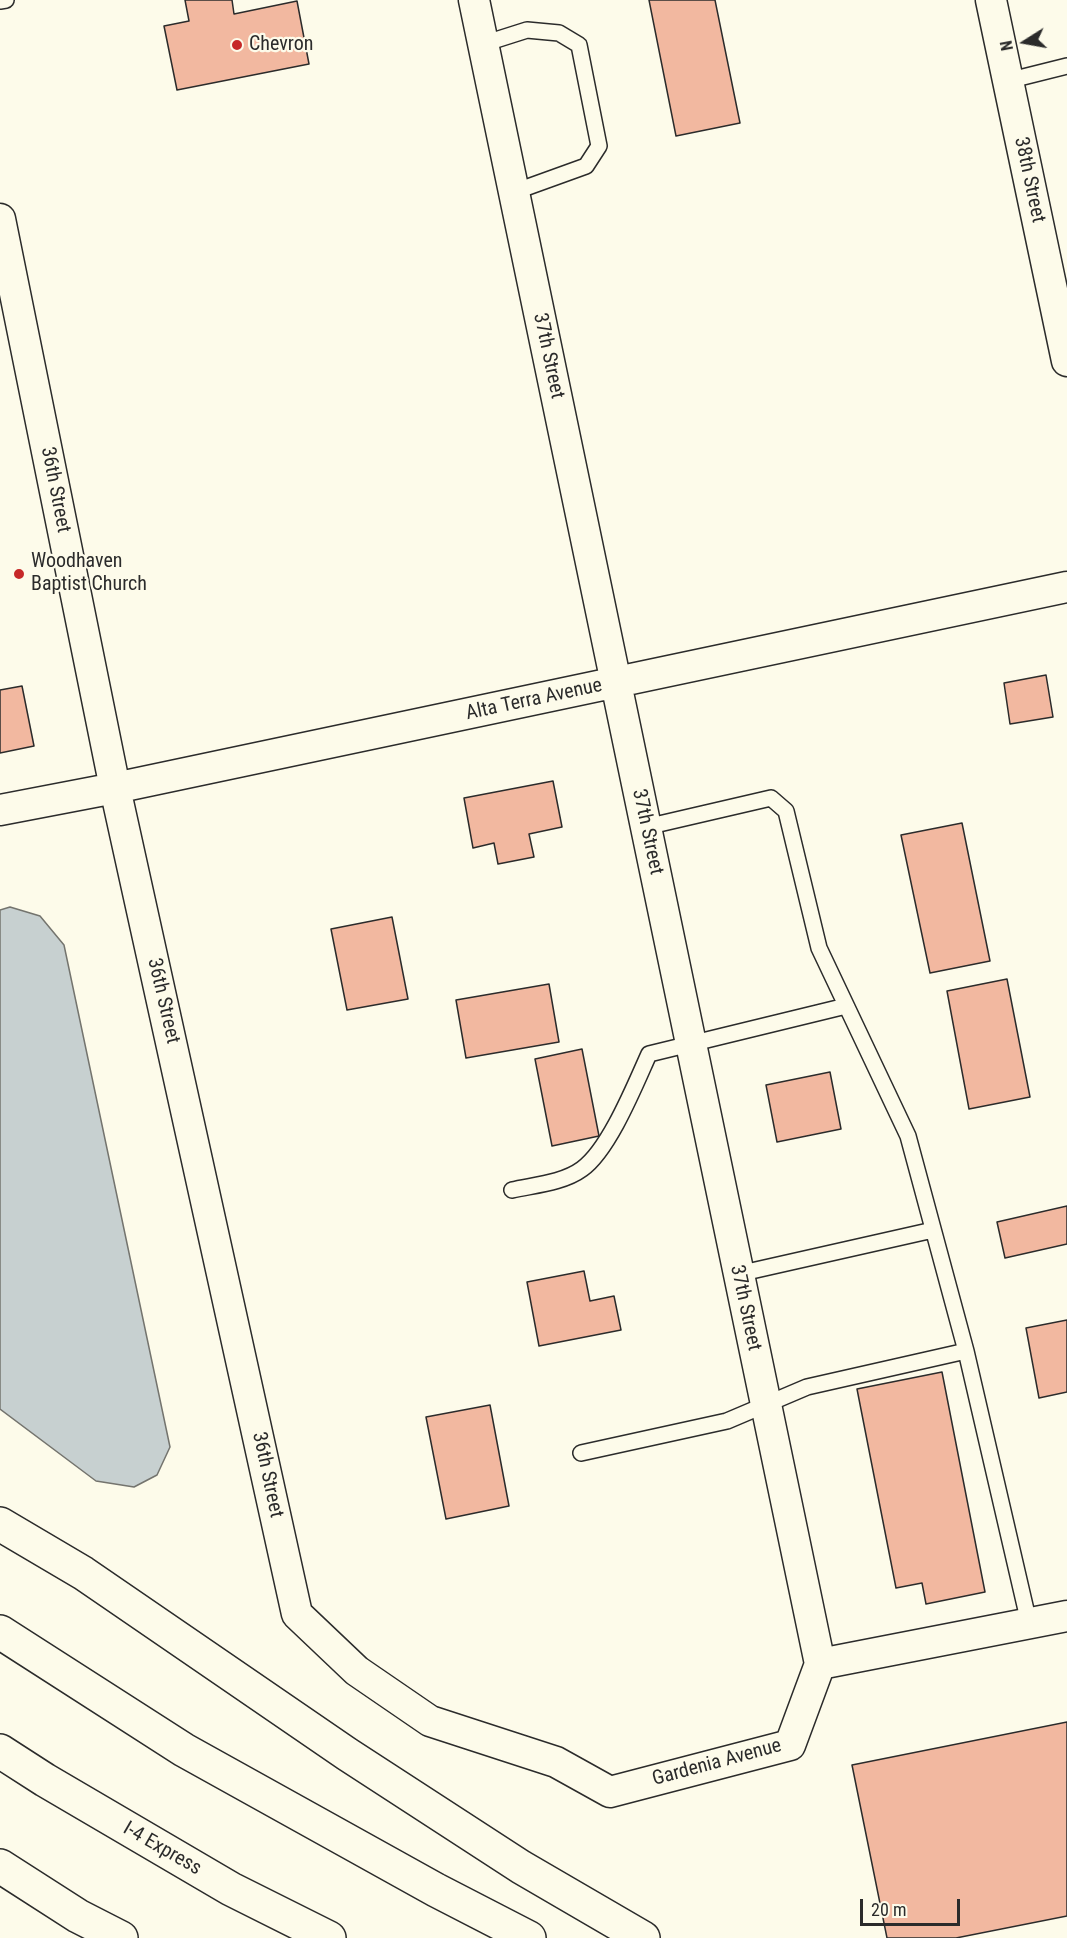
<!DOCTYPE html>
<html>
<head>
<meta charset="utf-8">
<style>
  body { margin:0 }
  #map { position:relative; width:1067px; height:1938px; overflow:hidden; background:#fdfbea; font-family:"Roboto Condensed",sans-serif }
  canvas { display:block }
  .north { position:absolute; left:995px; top:12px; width:60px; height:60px; -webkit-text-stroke:4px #fdfbea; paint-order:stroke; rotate:259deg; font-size:16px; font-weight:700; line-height:24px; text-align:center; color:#2b2b2b }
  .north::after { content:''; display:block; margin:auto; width:21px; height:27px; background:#2b2b2b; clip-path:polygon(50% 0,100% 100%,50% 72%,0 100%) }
  .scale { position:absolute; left:860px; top:1899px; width:100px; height:27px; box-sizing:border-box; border:3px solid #2b2b2b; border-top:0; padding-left:8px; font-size:18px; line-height:21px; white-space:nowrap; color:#2b2b2b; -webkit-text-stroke:4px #fdfbea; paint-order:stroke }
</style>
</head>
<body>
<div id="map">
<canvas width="1067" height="1938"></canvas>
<div class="north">N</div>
<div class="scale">20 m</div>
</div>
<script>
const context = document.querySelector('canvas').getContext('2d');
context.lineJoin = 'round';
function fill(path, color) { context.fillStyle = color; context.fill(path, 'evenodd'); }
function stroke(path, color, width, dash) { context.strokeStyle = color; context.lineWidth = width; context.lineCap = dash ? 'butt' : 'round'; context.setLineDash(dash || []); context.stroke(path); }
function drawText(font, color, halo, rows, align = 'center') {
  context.font = font + ' "Roboto Condensed",sans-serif'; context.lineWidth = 4.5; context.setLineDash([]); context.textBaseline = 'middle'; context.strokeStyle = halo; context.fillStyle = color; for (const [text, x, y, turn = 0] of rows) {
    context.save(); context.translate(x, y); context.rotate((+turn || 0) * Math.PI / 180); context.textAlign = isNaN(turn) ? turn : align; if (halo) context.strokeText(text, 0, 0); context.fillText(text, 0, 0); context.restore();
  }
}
const water = new Path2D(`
  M10,907L40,916L64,945L170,1447L157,1475L134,1487L96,1481L0,1409V910Z`);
fill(water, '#c7d0d0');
stroke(water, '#74746e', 1.5);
const building = new Path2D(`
  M185,0H232L234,14L297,1L309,64L177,90L164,26L189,21Z
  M649,0H715L740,123L676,136Z
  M1046,675L1053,717L1010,724L1004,683Z
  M22,686L34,746L0,753V690Z
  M553,781L562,827L529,834L534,857L498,864L494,843L473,848L464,798Z
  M962,823L990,961L930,973L901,835Z
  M392,917L408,999L347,1010L331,929Z
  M1007,979L1030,1097L969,1109L947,991Z
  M549,984L559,1042L466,1058L456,1000Z
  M582,1049L599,1136L552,1146L535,1059Z
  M830,1072L841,1129L777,1142L766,1085Z
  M1067,1206V1244L1005,1258L997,1222Z
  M584,1271L590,1301L614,1296L621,1330L539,1346L527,1282Z
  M1067,1320V1392L1039,1398L1026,1328Z
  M942,1372L985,1592L926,1604L922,1583L896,1588L857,1389Z
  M490,1405L509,1506L446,1519L426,1417Z
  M1067,1722V1916L956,1938H887L852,1765Z`);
fill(building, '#f2b8a0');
stroke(building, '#2b2b2b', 1.5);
const service = new Path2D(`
  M0,1L6,0
  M483,44L527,30L559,33L579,45L599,146L586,166L514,192
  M1007,81L1067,66
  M646,827L771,798L786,811L819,948L908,1136L966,1351
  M512,1190C534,1185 563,1183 582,1169C609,1150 635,1085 649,1054L846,1006
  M738,1274L933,1230
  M581,1453L727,1421L807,1387L966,1351L1029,1623`);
const minor = new Path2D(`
  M474,0L820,1664
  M991,0L1067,361
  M0,219L115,788L297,1614L357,1671L430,1721L556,1762L610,1792L790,1745L820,1664
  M0,810L115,788L1067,587
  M820,1664L1067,1616`);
const motorway = new Path2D(`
  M0,1524L83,1573L347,1754L521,1867L643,1938
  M0,1632L184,1750L436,1890L529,1938
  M0,1751L45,1780L231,1889L329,1938
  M0,1866L78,1916L121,1938`);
stroke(service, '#2b2b2b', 18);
stroke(minor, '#2b2b2b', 33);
stroke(motorway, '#2b2b2b', 36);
stroke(service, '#fdfbea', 15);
stroke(minor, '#fdfbea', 30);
stroke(motorway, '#fdfbea', 33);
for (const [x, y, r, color] of [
  [237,45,6,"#c62828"],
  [19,574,6,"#c62828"]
]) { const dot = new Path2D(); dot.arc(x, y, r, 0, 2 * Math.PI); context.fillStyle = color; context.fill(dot); stroke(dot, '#fdfbea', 2); }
drawText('20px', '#2b2b2b', '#fdfbea', [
  ["Chevron",249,45],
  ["Woodhaven",31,562],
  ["Baptist Church",31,585]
], 'left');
drawText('20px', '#2b2b2b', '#fdfbea', [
  ["38th Street",1029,180,78],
  ["37th Street",548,356,78],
  ["36th Street",55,490,79],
  ["Alta Terra Avenue",534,700,-12],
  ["37th Street",647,832,78],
  ["36th Street",163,1001,77],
  ["37th Street",745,1308,78],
  ["36th Street",267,1475,78],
  ["Gardenia Avenue",717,1763,-15],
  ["I-4 Express",162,1849,30]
]);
</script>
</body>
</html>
